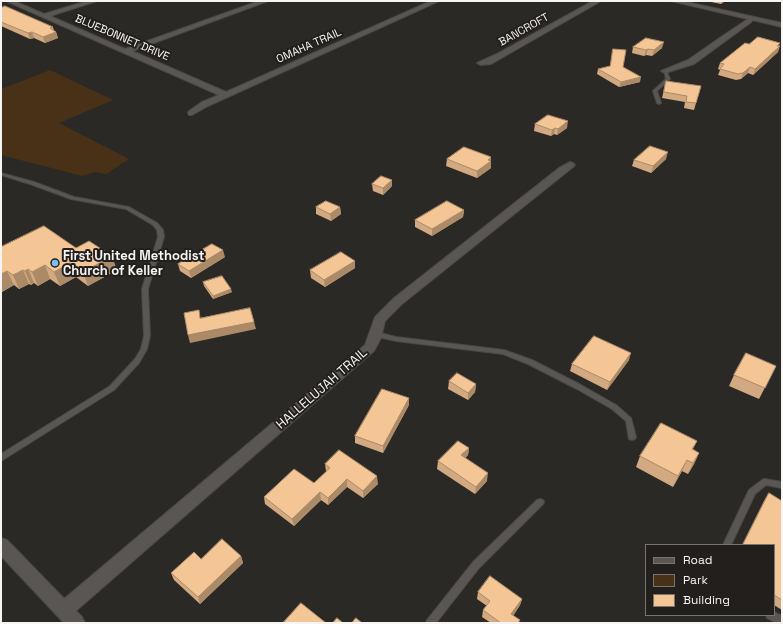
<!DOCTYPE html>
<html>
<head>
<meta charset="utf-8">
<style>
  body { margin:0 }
  #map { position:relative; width:783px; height:624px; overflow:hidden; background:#2b2926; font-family:"Space Grotesk",sans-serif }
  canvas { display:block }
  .frame { position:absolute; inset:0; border:2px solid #f6f5f3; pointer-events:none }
  .legend { position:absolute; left:645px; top:544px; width:130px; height:72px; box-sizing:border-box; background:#221f1d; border:1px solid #777573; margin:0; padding:5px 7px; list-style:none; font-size:12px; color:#f6f5f3 }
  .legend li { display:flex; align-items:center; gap:8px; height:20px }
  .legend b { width:20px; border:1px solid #777573 }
</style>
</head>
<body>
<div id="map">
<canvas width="783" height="624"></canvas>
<div class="frame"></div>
<ul class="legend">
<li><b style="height:5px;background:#595653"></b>Road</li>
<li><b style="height:11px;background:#483117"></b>Park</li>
<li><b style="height:11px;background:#f4c595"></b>Building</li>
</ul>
</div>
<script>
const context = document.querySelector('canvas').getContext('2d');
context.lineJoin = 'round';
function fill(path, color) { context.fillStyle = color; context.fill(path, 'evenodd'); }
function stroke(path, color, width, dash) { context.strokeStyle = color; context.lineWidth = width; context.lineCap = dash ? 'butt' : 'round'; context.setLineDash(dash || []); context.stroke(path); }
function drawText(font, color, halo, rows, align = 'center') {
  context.font = font + ' "Space Grotesk",sans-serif'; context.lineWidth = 4; context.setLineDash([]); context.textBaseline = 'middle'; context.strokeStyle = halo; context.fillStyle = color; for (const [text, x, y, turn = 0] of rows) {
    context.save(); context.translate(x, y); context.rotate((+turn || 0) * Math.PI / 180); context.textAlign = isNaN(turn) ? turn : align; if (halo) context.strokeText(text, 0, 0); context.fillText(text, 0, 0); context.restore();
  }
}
fill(new Path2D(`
  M50,70L113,100L59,123L129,159L106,174L95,172L82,176L1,155V89Z`), '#483117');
const lane = new Path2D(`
  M664,70H666L670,79L657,91L661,103L659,104L657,103L653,91L666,79Z
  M1,173L34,182L74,197L129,207L157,223L163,230L164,237L148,289L150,336L147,349L139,363L114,390L1,461V454L110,386L135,359L141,349L144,336L142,289L158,237L157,230L153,225L126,209L71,199L30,184L1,175Z
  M374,332H376L396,337L504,350L532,360L581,385L616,405L631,418L636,437L635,439L632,440L629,439L626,421L612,409L577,389L528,364L503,354L396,341L374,336L373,334Z
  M765,479L782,482V488L766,485L755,494L731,545H723L749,490L762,480Z
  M540,499L543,500L544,502L543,504L479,568L436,623H426L427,620L473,562L537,500Z
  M774,612L782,616V623H777L767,618L766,615H774Z`);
const street = new Path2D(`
  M6,1H14L44,14L87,1H97L50,16L125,49L259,1H268L132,51L226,92L431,1H439L208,106L192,115H189L188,113L189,111L202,102L219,95Z
  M593,1H601L491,64L481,65L477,63L499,53Z
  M751,17L754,19L750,23L694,64L665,73L661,71L688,60L721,37Z
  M570,162L573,163L575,165L573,167L402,304L385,321L381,338L374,351L70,616L64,619L58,616L55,610L58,604L365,345L375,317L394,298L559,168Z`);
const secondary = new Path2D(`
  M671,1H682L782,23V27Z
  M1,538L7,540L82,617L85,623H64L1,556Z`);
stroke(lane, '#4a4846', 2);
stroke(street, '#4a4846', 2);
stroke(secondary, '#4a4846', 2);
fill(lane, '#595653');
fill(street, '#595653');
fill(secondary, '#595653');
fill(new Path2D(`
  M706,1H725L721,4Z
  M1,8L53,27L54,31L56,32L58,38L45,43L34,38L30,39L1,26Z
  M749,44L779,46L778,52L753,75L748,73L741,79L736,80L718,75L720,70L718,69L720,63Z
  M633,47L662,48L652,56L646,55L644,56L632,53Z
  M623,67L640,82L619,87L597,74L598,69Z
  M666,81L701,86L694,110L684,108L685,102L662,98Z
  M535,124L567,128L557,135L554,134L551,136L534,131Z
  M491,157V168L477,178L446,166L447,159Z
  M666,159L651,173L632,166L634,160Z
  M372,184L392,186L383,195L373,191Z
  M316,207H340L341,214L331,221L316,214Z
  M464,210L463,217L432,236L415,227V220Z
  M1,247L76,248L117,270L88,286L76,277L60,286L50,279L38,286L34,283L31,285L29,284L19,289L14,285L2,292L1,291Z
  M225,257L191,278L180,271L178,264Z
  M355,268L325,287L311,278L310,270Z
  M203,282L232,292L213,299L204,286Z
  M629,360L607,390L570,371L572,364Z
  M776,366L759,399L729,386L734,375Z
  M449,381L476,384L475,392L468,400L448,389Z
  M409,405L383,453L355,443V436Z
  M697,441L693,449L699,453L694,464L688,474L682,471L673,487L636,467L640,456Z
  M469,448L468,455L465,458L487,481L475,494L437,469L438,461Z
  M325,464L378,484L363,498L347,487L328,505L321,500L294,526L265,504L264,497L314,483L326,472V471Z
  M769,493L782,501V610L774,605V545H742L764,501Z
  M241,556L243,563L200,604L174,580L171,573L201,559Z
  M478,592L522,599L520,605L513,616L519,623H491L482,617L483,610L487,606L477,599Z`), '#d2a980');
fill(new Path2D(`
  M722,1H725L721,4Z
  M32,32L34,38L30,39L28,33Z
  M56,32L58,38L45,43L43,37Z
  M664,42L662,48L652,56L654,50Z
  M780,43L778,48L780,46L778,52L753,75L755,69Z
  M648,49L646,55L644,56L646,50Z
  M750,67L748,73L741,79L743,73Z
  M641,77L640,82L619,87L621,82Z
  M568,121L567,128L557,135L558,129Z
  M555,128L554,134L551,136L552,130Z
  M668,152L666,159L651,173L653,166Z
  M491,157V168L477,178V171Z
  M392,180V186L383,195V188Z
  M340,207L341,214L331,221L330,214Z
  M464,210L463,217L432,236V229Z
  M223,250L225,257L191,278L189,271Z
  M112,256L117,270L88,286L83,272Z
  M355,261V268L325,287L324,280Z
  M70,263L76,277L60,286L54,272Z
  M45,265L50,279L38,286L32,272Z
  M28,269L34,283L31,285L25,271Z
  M23,270L29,284L19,289L13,275Z
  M7,271L14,285L2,292L1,290V274Z
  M231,289L232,292L213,299V296Z
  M254,322L256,329L190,343L188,335Z
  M631,353L629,360L607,390L610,382Z
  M476,384L475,392L468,400V393Z
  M409,398V405L383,453V446Z
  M469,448L468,455L461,463V455Z
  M699,453L694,464L688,474L693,463Z
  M687,460L682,471L673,487L678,476Z
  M488,473L487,481L475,494L476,487Z
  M377,476L378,484L363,498V491Z
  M347,479V487L328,505V498Z
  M320,492L321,500L294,526L292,519Z
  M241,556L243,563L200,604L198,597Z
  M522,599L520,605L510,621L511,614Z`), '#ab8a68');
const building = new Path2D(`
  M5,6L53,27L50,28L56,32L43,37L32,32L28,33L1,22V8Z
  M758,37L780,43L777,46H780L755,69L750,67L743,73L738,74L720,69L724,64L720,63L745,43L749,44Z
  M646,38L664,42L654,50L648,49L646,50L633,47Z
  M613,49L626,50L623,67L641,77L621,82L598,69L610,66Z
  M666,81L701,86L696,103L686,102L687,96L664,92Z
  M548,115L568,121L558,129L555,128L552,130L535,124Z
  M650,146L668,152L653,166L634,160Z
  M464,147L491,157L488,160L491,161L477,171L447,159Z
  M381,176L392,180L383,188L372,184Z
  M326,201L340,207L330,214L316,207Z
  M447,201L464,210L432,229L415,220Z
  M44,226L76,248L89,241L112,256L83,272L70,263L54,272L45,265L32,272L28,269L25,271L23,270L13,275L7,271L1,274V247Z
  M212,244L223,250L189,271L178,264Z
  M341,252L355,261L324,280L310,270Z
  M222,276L231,289L213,296L203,282Z
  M250,308L254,322L188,335L184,313L199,310L200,318Z
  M594,336L631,353L610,382L572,364Z
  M746,353L776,366L765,388L734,375Z
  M457,373L476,384L468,393L449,381Z
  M382,389L409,398L383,446L355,436Z
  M661,423L697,441L692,449L699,453L693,463L687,460L678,476L640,456Z
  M458,441L469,448L461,455L488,473L476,487L438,461Z
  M339,450L377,476L363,491L347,479L328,498L320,492L292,519L264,497L294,469L314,483L330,468L325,464Z
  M769,493L782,501V600L774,595V545H743Z
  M222,539L241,556L198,597L171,573L194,552L201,559Z
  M490,576L522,599L511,614L520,620L518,623H501L483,610L490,601L478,592Z
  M301,603L326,623H283Z
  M337,618L343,623H333Z
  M356,618L362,623H352Z`);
fill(building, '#f4c595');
stroke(building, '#ab8a68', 1);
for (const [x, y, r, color] of [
  [55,263,4,"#7cbef9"]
]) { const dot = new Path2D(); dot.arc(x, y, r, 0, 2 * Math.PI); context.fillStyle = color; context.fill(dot); stroke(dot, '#221f1d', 1.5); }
drawText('11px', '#f6f5f3', '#221f1d', [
  ["BANCROFT",524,30,-29],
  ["BLUEBONNET DRIVE",122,38,23],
  ["OMAHA TRAIL",309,46,-24]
]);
drawText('bold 13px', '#f6f5f3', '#221f1d', [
  ["First United Methodist",63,256],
  ["Church of Keller",63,271]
], 'left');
drawText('13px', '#f6f5f3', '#221f1d', [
  ["HALLELUJAH TRAIL",322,389,-41]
]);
</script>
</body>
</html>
